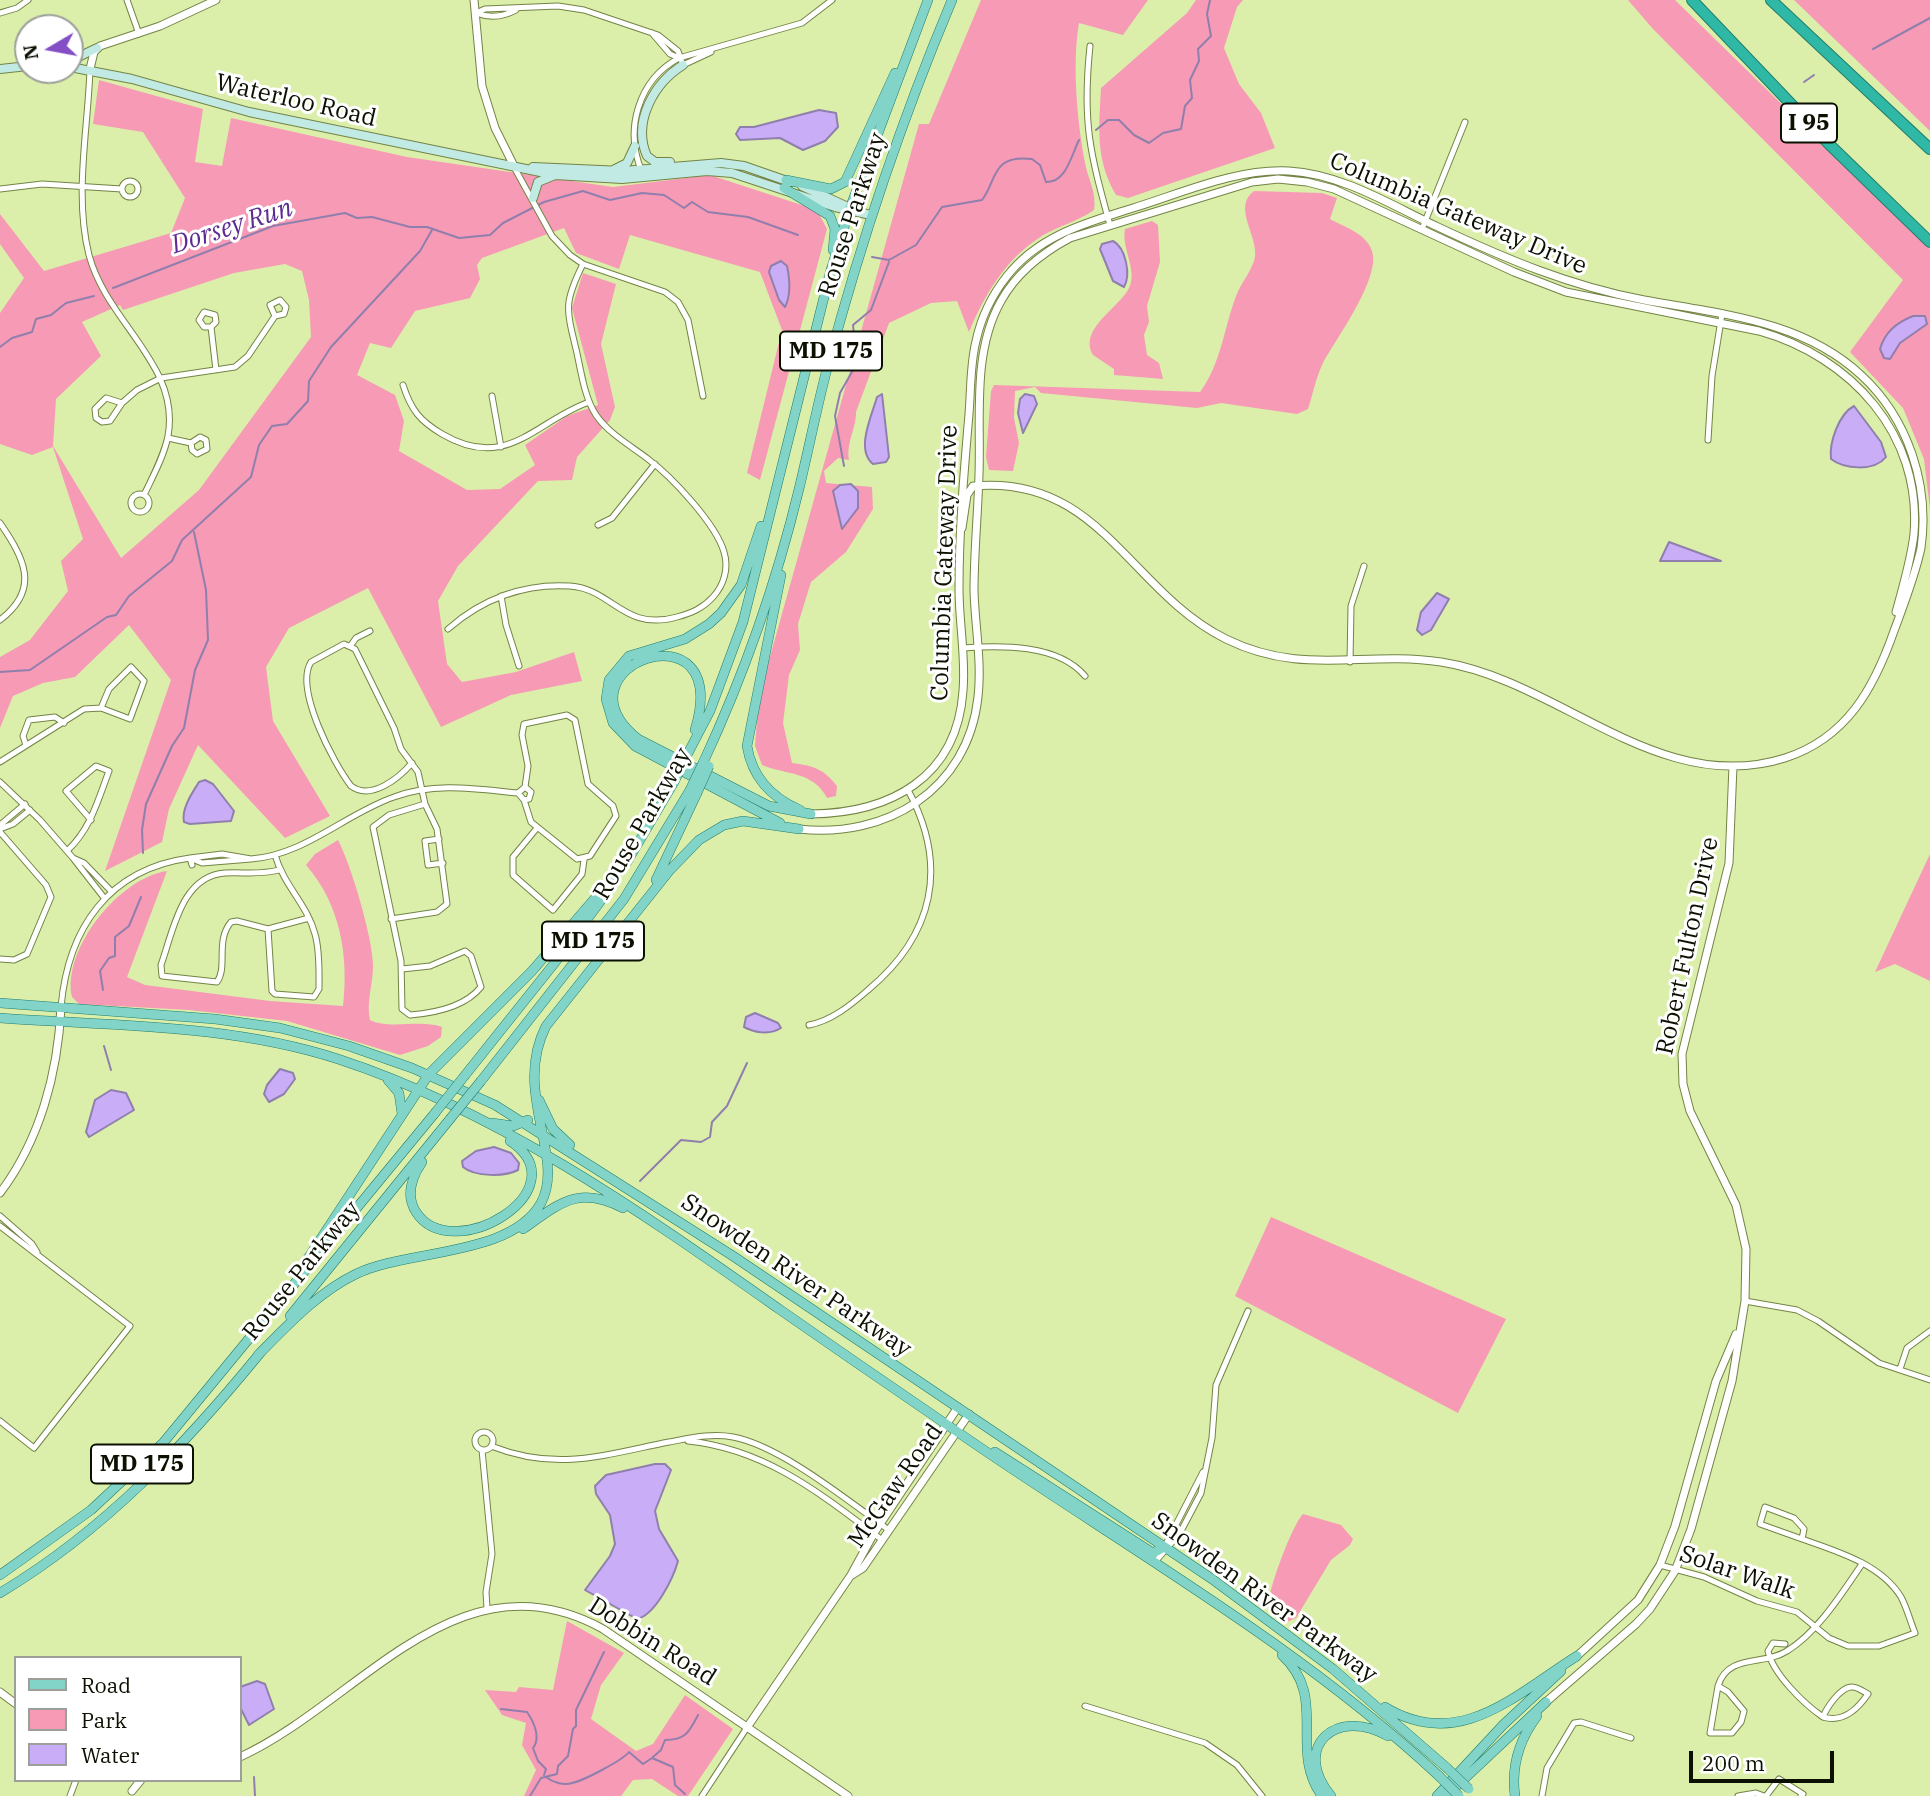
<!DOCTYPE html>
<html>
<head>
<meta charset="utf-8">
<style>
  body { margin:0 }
  #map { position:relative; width:1930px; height:1796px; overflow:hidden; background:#dbefab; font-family:"IBM Plex Serif",serif }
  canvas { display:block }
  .legend { position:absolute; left:14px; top:1656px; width:228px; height:126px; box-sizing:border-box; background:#fff; border:2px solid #9d9f99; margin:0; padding:9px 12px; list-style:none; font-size:21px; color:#0b1000 }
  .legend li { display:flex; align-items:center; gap:14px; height:35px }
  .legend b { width:35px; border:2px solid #9d9f99 }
  .north { position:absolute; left:14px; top:14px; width:70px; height:70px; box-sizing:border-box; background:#fff; border:2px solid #9d9f99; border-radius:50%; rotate:260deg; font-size:19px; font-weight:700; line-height:28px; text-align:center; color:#0b1000 }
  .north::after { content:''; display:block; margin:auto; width:24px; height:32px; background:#844ec5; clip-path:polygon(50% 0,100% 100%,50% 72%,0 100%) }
  .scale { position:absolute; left:1689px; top:1751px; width:145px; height:32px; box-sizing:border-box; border:4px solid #0b1000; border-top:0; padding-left:9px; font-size:21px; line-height:24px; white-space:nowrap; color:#0b1000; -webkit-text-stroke:5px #fff; paint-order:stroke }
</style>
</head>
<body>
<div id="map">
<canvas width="1930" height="1796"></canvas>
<ul class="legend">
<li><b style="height:9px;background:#82d4c9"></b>Road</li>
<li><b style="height:19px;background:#f79ab5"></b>Park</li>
<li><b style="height:19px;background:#c9aef7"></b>Water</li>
</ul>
<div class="north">N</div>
<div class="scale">200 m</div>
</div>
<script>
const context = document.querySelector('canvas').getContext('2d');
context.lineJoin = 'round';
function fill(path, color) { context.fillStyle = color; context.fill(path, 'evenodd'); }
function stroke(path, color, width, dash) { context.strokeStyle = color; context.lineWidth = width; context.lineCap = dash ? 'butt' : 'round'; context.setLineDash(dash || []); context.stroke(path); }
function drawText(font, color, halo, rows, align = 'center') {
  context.font = font + ' "IBM Plex Serif",serif'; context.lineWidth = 6; context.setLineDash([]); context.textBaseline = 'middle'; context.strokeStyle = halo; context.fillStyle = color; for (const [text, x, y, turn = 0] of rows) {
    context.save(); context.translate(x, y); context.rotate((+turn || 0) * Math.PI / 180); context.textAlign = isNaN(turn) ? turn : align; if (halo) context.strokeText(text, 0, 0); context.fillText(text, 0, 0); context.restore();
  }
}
fill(new Path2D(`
  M981,0H1148L1123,35L1079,23C1072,64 1077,121 1085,163C1088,179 1097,193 1094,210C1076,223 1053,227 1036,240C1004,262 984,296 969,332L957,301L931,303L889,323L856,412C856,430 846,442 849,460L838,458L824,471L826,483L872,487L873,509L846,552L811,582L798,624L800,650L789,675L783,723L792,763C813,766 823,768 837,786L836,796L827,798C813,771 786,775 762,765L755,746L759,696L919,124H929Z
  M1196,0H1243L1237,7L1224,48L1239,84L1261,113L1275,148L1128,198L1116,195C1095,159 1099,128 1101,88L1187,13Z
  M1628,0H1675L1930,249V509L1924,459L1903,408L1850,352L1903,280L1653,29Z
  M1794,0H1930V131Z
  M99,80L203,109L195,162L222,166L231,118L407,157L613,187L710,175L817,210L827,229L760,480L747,473L782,330L760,272L630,235L619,269L576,253L564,228L482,258L477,265L480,279L470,298L415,311L391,348L370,343L357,375L395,395L404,421L399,451L467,490L500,489L535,465L525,445L567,416L598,405L572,308L583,273L616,284L601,344L615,407L610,420L577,457L572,480L538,481L458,566L438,601L447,664L462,682L516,672L574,652L582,681L511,695L441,727L368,588L289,628L266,667L273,721L330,816L285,838L198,745L169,809L162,842L105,871L171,680L129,625L75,677L43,683L13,696L0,728V657L30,640L68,591L61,561L83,539L53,447L32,455L0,444V313L24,278L0,244V214L44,271L171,233L185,198L143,132L93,124ZM285,264L302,271L309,300L311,337L199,490L121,558L53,446L56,399L101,356L82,322L120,305L123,310L234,273Z
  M1254,191L1322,193L1337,198L1330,219C1346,228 1366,233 1372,251C1381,278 1336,339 1323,363C1316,377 1313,394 1308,409L1297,414L1221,403L1197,408L1041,393L1035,387L1015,391L1014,418L1019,443L1013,471L989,470L986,457L991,391L994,385L1200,392C1221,364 1224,328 1236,296C1241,283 1253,269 1255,257C1258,235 1232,207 1254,191Z
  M1152,221L1158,225L1160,262L1147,306L1149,322L1144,335L1147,355L1159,363L1163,379L1114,375V369L1093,355C1078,329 1119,308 1129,288C1138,271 1121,248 1125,229Z
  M338,840C351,865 373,938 373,966C373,984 366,1003 370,1020C390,1030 419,1019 442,1027L441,1037L428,1046L400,1055L287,1021L189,1010L79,1004L72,997C62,949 119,878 167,871L127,977L145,985L270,1001L343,1006C349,955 340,904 306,865L315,854Z
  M1930,854V981L1895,964L1875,972Z
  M1271,1217L1506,1319L1458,1413L1235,1296Z
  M1303,1514L1341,1525L1353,1539L1350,1545L1331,1560L1296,1618L1287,1622L1268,1608C1267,1593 1292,1525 1303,1514Z
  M567,1621L624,1653L601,1685L591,1719L636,1751L653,1744L685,1695L733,1729L688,1796H678L652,1779L633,1780L621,1796H524L536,1770L522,1745L526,1723L502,1715L485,1690L516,1692L519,1687L553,1690Z`), '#f79ab5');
const water = new Path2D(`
  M819,110L836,113L838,127L825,141L803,150L780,138L740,140L736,134L740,127H754Z
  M1113,241C1126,248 1131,275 1124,287L1113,281L1100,249L1102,244Z
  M781,261L787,266C790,280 791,295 785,307L779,300L769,272L771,266Z
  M1913,316H1925L1927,324L1900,343L1890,359L1884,358L1880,349C1885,332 1896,323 1913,316Z
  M882,394L889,457L886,462L873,464C855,450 872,415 877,397Z
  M1025,394L1034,396L1037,404L1023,433L1018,413L1020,399Z
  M1854,406L1881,442L1886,457C1874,472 1844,469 1831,459C1829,442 1839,414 1854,406Z
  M851,484L858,491V508L842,529L833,491L840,485Z
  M1669,542L1721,561H1660Z
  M1437,593L1449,599L1431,630L1422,635L1417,630L1421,612Z
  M205,780L213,784L234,811L231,821L190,824L184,822C181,809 192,793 199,782Z
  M755,1013L778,1023L781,1028C770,1035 755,1033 744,1027L746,1017Z
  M280,1069L293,1073L295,1079L284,1094L269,1102L264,1094L267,1085Z
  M111,1090L126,1093L134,1110L89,1137L86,1132L95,1100Z
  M494,1147L511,1153L519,1163L518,1170C505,1177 475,1177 463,1167L462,1161L476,1151Z
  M655,1464H665L671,1470L655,1511L659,1529L678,1561C673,1579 655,1615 637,1619L585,1590L610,1556L615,1544L610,1515L596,1494L595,1486L606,1475Z
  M257,1681L265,1684L274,1709L249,1725L240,1707V1687Z`);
fill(water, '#c9aef7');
stroke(water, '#907fad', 2);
stroke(new Path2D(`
  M1873,49L1930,18
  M1804,82L1814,75
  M1096,130L1108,120H1119L1134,135L1149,143L1163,133L1181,129L1185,106L1192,98L1190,80L1199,61L1198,49L1211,36L1207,14L1210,0
  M872,257L889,260L916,245L942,207L982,200C997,181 991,154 1032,159L1040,165L1046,182C1066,183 1071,156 1079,140
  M113,288L273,226L345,213L357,218L372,217L410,227H427L459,238L490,235L503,223L544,202L583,191L610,200L642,193L664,195L684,208L692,202L708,212L748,217L798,235
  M0,347L12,338L32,332L36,319L51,315L66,303L94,296
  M844,466L835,416L840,393L857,363L853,325L871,310L889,262
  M0,672L30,670L107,617L116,615L129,596L172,561L182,540L251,477L259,445L272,426L287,424L308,401L309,381L331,347L420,251L432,230
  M143,853L142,830L146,804L172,746L184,728L195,670L208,640L206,590L194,532
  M103,990L100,971L109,958L115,956V937L129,926L141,897
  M104,1046L111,1070
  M640,1181L681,1140L701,1142L710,1137L712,1122L727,1106L747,1063
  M501,1709L527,1712C534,1722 541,1738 533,1748L538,1761L546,1769L544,1775
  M653,1757L661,1750L665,1740C686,1740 689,1732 698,1715
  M254,1777L255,1796
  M546,1777C552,1782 564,1786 572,1783C583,1781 623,1760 629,1752L643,1764L652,1758L673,1767L675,1785L685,1794
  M530,1796L541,1778L557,1774L558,1766L568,1756L573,1729L576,1726V1710L604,1652`), '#907fad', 2);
const minor = new Path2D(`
  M127,0L139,34
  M0,13L17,8L28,0
  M476,13L485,9L558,6L584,10L658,35L678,51L683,65L711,52
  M476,13C489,18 503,17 516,10
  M652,33L670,54L679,58
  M1090,46C1082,122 1090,153 1110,225
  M90,69C88,129 74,196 89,255C107,323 181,365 168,436C164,456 153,476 144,495
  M514,167L552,236L570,255L583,264L665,292L678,302L688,320L703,396
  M642,172C624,130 638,80 679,58L802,23L832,0
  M122 189a8 8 0 1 1 16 0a8 8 0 1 1-16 0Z
  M0,189L42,184L122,189
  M1422,229L1465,122
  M211,327L216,322L215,315L204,312L199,320L204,327H211L216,370
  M403,385C411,410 420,421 442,434C507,472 534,422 589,402
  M492,396L501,447
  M122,403L110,421L102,422L96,418L95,409L106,398L122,403L137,390L161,378L235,367L248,356L275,316L284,314L286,307L280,300L270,305L275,316
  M168,438L191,443L200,437L206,440L207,449L197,454L192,450L191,443
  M1708,440L1712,376L1722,314
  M131 503a9 9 0 1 1 18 0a9 9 0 1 1-18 0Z
  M0,523C24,558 41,589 0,620
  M598,525L612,518L655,464
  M501,596L506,625L519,666
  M448,629C482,599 524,583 570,586C613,589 623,632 677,617C692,613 703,608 713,597C724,585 729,568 724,552C716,524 672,477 648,459C631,446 608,433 596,415C584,397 581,370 576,349C566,308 564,302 583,264
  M351,645L356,638L370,631
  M962,648C1001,645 1058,644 1085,676
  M1350,662L1351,606L1364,566
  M26,745L23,736L29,720L55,717L64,723
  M0,762L84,709L101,708L130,719L144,681L131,667L109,689L101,708
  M0,782L40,820L73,858
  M524,800L529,799L531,792L525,787L528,766L522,735L524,724L567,715L575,720L588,784L613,806L616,816L590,856L577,859L531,822L524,800L518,793L525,787
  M0,825L25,804
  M537,828L513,857V875L553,910L582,874L584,860
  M0,829L13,824L30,810
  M0,832L46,885L51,897L27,954L14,960L0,959
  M439,839L425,841L428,865L443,863
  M68,850C91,828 98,800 109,771L96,766L66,791L91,820
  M222,854L251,859L202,863L190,858Z
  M251,859C305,855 345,814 394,797C435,782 476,789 518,793
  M279,870C261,875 244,872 225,873C181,876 173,932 161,965L162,976L217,982C228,967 215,941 231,922L237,921L268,929L309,918
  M105,899L73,858L84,863L112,892
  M391,919L437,912L447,904L437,829L425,804L418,772L401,749L394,728L355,649L344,644L311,662C294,689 334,764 351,786C371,801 399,778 412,763
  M268,929L272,991L275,994L314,997L319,989C319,972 320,951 315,934C307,904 284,886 275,855
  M402,969L430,966L465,951L471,956L481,987C465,1007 435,1013 410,1015L402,1009L401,961L373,827L389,815L425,804
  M61,1007C68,929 108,869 190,858L192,865
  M809,1025C831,1021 851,1005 868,990C934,935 949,866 908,790
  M0,1216L32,1244L37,1252
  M0,1226L130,1326L34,1448L0,1421
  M1745,1301L1797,1310L1818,1321L1879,1363L1930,1380
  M1900,1369L1907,1348L1930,1331
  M475 1441a9 9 0 1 1 18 0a9 9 0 1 1-18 0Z
  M688,1441C766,1449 821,1494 882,1540
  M491,1446C557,1472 603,1455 669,1442C691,1438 711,1433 733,1437C781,1446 848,1501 889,1530
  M482,1450L492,1554L486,1592L487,1608
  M1166,1544L1203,1472
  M1154,1563L1180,1533L1201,1493L1212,1438L1216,1385L1248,1311
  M1660,1565L1704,1577L1757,1601L1797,1612L1829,1638L1848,1646H1879L1915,1633C1910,1621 1907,1608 1901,1597C1881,1564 1836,1551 1802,1539L1804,1529L1794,1518L1765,1507L1760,1524L1802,1539
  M1785,1644L1773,1643L1768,1651C1773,1674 1804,1704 1823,1717C1827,1707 1840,1688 1851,1687C1856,1686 1863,1691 1868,1694C1857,1710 1843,1723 1823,1717
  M1718,1686L1710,1733H1732L1741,1722L1744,1711L1728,1692L1718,1686C1728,1653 1764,1666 1787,1651C1818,1632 1842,1593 1862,1564
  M1085,1706L1205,1743L1237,1765L1262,1796
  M70,1796L76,1780
  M702,1796L748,1726
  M1542,1796L1547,1768L1574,1723L1581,1722L1631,1738
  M1738,1796L1756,1793L1764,1796
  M1766,1796L1779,1779L1803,1794L1801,1796`);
const tertiary = new Path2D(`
  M474,0L482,86L495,128L514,166
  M90,69L94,52L100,46L160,26L216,0
  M811,814C890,813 957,778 963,691C966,657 959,623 959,589C959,530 964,472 969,414C971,390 970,365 976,341C981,318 992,295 1007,276C1039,235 1086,223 1133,208C1182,193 1237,168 1289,171C1342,174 1391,205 1438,227C1506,259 1570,286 1644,300C1720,314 1802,320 1861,375C1908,418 1930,485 1921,548C1915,576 1904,604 1894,631C1874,688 1847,738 1785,758C1659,798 1559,680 1441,662C1363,650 1303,677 1226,639C1129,591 1100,474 973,486L967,495L962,528
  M799,829C886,839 968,790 978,697C982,662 975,626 974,591C974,552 978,513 979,474C981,418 972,352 1001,301C1017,272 1042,253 1070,238L1252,182L1278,179L1307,182L1334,189L1514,272L1566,292L1759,331C1851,357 1922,434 1914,534C1911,560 1903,587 1896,612
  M0,1193C40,1140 58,1073 61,1007
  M852,1575L863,1568L969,1414
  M1577,1656L1638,1600L1660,1565L1675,1526L1716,1381L1736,1334
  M0,1692L16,1704
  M1546,1702L1636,1624L1650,1609L1675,1571L1691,1529L1732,1381L1745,1301L1746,1249L1736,1205L1690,1111L1683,1084L1682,1054L1729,863L1733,766
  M748,1726L851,1575L874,1533L958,1407
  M240,1757C360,1702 457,1549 603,1629L848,1796
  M132,1791L141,1780`);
const secondary = new Path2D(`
  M70,61L97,48
  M70,67L132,79L249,112L555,175L622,179L707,171L732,173L835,207L871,215
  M0,69L28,66
  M670,162H655L647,156C632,122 654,83 683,65
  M533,167L623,171L721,163L744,166L790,182
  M615,169L627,163L635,146
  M802,186L848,207
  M533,198L538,182L555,175`);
const primary = new Path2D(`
  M786,180L831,189L845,182L895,73
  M784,188L830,216L835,229L833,250
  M761,526L741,585L721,613L709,624L685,639L629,656L609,680L606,699L613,723L635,746L780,823
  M781,575L747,746C752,777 770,797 800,810
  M695,730C734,600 548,666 638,739L769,806L811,814
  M687,755L710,711L743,622L830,273L850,208L928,0
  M703,763C744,675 776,584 799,489C809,448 817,406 828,365C861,241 902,119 952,0
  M627,862L674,782
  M656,880L697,793
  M0,1003L215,1019L280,1028L349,1046L412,1068L495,1105L733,1256L1212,1579L1333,1669L1447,1768
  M0,1018C113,1026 230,1024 338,1059C500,1112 641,1212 779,1309C845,1355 912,1401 978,1446C1134,1552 1300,1647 1439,1776
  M466,1074L553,965L608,891
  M388,1080L399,1093L402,1114
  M481,1081L624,899L690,790
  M539,1100L553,1129L570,1145
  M492,1123L513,1126L528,1120
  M422,1162C412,1177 405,1195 416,1212C452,1268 583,1189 510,1141
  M523,1229C560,1203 578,1185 623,1208
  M299,1272L429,1074L532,971L629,859
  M290,1316L450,1119
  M258,1355C288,1325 317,1293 356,1274C407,1249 511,1257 541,1203C566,1157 512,1093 546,1026L670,870L699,840L724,825L743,821L799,829
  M995,1452L1153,1553L1164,1547
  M0,1575L91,1510L163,1443L435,1113
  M0,1593C105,1530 185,1445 261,1352
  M1282,1655C1329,1698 1288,1749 1322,1796
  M1385,1707C1459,1752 1515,1695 1577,1656
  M1331,1796C1291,1748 1335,1706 1388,1736
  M1437,1796L1503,1725L1561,1671
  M1446,1796L1546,1702
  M1515,1796C1511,1766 1519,1740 1537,1716`);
const motorway = new Path2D(`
  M1692,0L1831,146L1930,242
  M1771,0L1930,149`);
stroke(minor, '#738445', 7);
stroke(tertiary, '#738445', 9);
stroke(secondary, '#738445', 10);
stroke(primary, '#227d6b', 10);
stroke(motorway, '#227d6b', 12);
stroke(minor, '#fff', 5);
stroke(tertiary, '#fff', 7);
stroke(secondary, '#c1eae4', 8);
stroke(primary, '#82d4c9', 9);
stroke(motorway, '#2fb8a5', 10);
const primaryBridge = new Path2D(`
  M674,782L687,755
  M690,790L703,763
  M697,793L709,766
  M435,1113L466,1074
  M450,1119L481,1081
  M1447,1768L1469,1789
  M1439,1776L1459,1796`);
stroke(primaryBridge, '#227d6b', 10, []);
stroke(primaryBridge, '#82d4c9', 9);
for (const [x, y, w] of [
  [1809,123,56],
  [831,351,102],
  [593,941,102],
  [142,1464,102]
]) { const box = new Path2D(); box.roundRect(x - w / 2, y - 19.5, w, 39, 5); context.fillStyle = '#fff'; context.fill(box); stroke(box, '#0b1000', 2); }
drawText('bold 23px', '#0b1000', null, [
  ["I 95",1809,123],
  ["MD 175",831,351],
  ["MD 175",593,941],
  ["MD 175",142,1464]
]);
drawText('24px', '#0b1000', '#fff', [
  ["Waterloo Road",296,101,13],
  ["Columbia Gateway Drive",1458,214,23],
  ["Rouse Parkway",853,215,-72],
  ["Columbia Gateway Drive",945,563,-88],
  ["Rouse Parkway",643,824,-60],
  ["Robert Fulton Drive",1688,946,-78],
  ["Rouse Parkway",302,1271,-51],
  ["Snowden River Parkway",796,1276,34],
  ["McGaw Road",896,1486,-55],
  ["Solar Walk",1737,1573,19],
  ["Snowden River Parkway",1264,1598,36],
  ["Dobbin Road",652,1642,32]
]);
drawText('italic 26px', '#5d2c93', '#fff', [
  ["Dorsey Run",232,227,-18]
]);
</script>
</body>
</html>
